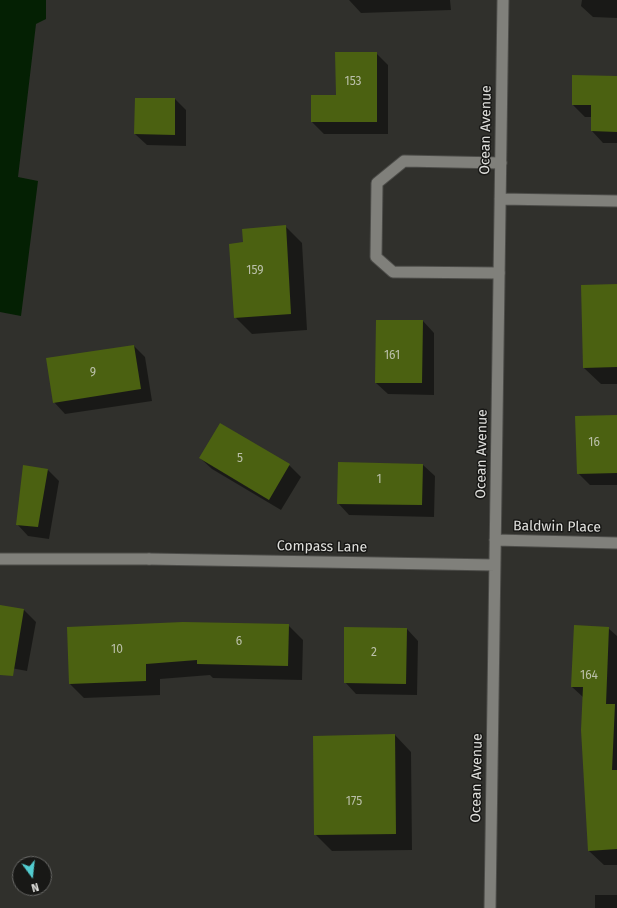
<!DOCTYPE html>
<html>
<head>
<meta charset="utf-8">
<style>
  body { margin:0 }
  #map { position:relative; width:617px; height:908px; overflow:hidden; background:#30302c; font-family:"Fira Sans",sans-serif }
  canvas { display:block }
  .north { position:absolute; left:12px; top:856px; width:40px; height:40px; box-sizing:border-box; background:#181816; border:1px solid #686866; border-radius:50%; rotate:165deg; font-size:11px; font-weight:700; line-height:16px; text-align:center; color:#e0e0dd }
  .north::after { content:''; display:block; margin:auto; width:14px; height:18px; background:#52ccd0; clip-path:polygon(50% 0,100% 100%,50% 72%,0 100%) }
</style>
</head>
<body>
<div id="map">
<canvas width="617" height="908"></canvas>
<div class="north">N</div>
</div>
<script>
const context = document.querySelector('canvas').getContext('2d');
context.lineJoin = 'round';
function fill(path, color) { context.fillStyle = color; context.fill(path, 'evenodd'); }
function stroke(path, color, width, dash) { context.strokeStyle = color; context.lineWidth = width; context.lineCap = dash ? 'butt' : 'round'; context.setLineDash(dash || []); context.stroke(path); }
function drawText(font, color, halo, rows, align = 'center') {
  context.font = font + ' "Fira Sans",sans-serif'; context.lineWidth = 3; context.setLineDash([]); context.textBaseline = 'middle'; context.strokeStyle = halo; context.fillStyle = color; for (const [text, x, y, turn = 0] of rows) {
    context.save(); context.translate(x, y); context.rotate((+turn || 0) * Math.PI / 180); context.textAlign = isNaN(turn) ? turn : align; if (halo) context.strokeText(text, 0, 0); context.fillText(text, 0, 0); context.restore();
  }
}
fill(new Path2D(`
  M0,0H46V19L36,24L18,177L38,181L21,316L0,312Z`), '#042003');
fill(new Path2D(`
  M349,0H450L451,10L361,13Z
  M582,0H617V18L593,17L581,6Z
  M376,53L388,65V134H324L312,122Z
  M617,77V143H603L592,131V117H585L573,105Z
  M175,99L186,110V146L147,145L135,134Z
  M285,226L302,243L307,330L252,334L235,317L244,243Z
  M617,285V384H601L584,368Z
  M423,321L434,333V395L388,394L376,383Z
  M134,346L145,357L152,401L65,414L54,402Z
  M617,416V485H590L578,473Z
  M200,458L289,465L301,477L281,510L212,469Z
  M423,465L435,476L434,517L349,515L338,503Z
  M47,469L59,481L49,539L28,536L17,524Z
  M0,606L24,610L36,622L27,671L0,666Z
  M288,625L303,640L302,680L213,678L210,675L160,679V695L84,698L70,684Z
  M608,628L617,636V865H604L589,851L583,697L572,687Z
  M407,629L418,641L417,695L356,694L345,682Z
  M395,735L411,752L412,850L332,851L315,834Z
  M595,895H617V908H595Z`), '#0007');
fill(new Path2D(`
  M335,52H377V122H311V95H336Z
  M572,75L617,76V132L591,131V105H572Z
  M135,98H175V135L134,134Z
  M286,225L291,314L234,318L229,244L243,242L242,229Z
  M617,284V367L583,368L581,285Z
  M376,320H423L422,383H375Z
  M134,345L141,389L53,403L46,358Z
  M617,415V473L577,474L575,416Z
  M220,423L290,464L269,500L199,458Z
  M338,462L423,464L422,505L337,504Z
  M23,465L48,469L38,527L16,525Z
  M0,605L24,609L13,676L0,675Z
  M183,622L289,624L288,666L197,664V660L146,664V681L69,684L67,627Z
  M574,625L609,627L606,704H615L612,770H617V849L588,851L581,730L583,687H571Z
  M344,627L407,628L406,684L344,683Z
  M395,734L396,834L314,835L313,736Z`), '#4b6111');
const service = new Path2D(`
  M499,273L393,272L376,257L377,183L404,161L501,163
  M0,559H149`);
const minor = new Path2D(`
  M500,199L617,201
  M495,540L617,543
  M149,559L495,565
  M490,908L503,0`);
stroke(service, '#4c4c49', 13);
stroke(minor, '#4c4c49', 13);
stroke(service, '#80807b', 11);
stroke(minor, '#80807b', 11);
drawText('12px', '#bbc0aa', null, [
  ["153",353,82],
  ["159",255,271],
  ["161",392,356],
  ["9",93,373],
  ["16",594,443],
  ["5",240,459],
  ["1",379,480],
  ["6",239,642],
  ["10",117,650],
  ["2",374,653],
  ["164",589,676],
  ["175",354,802]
]);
drawText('14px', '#e0e0dd', '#181816', [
  ["Ocean Avenue",486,130,-89],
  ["Ocean Avenue",482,454,-89],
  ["Baldwin Place",557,527,1],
  ["Compass Lane",322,547,1],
  ["Ocean Avenue",477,778,-89]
]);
</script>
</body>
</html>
